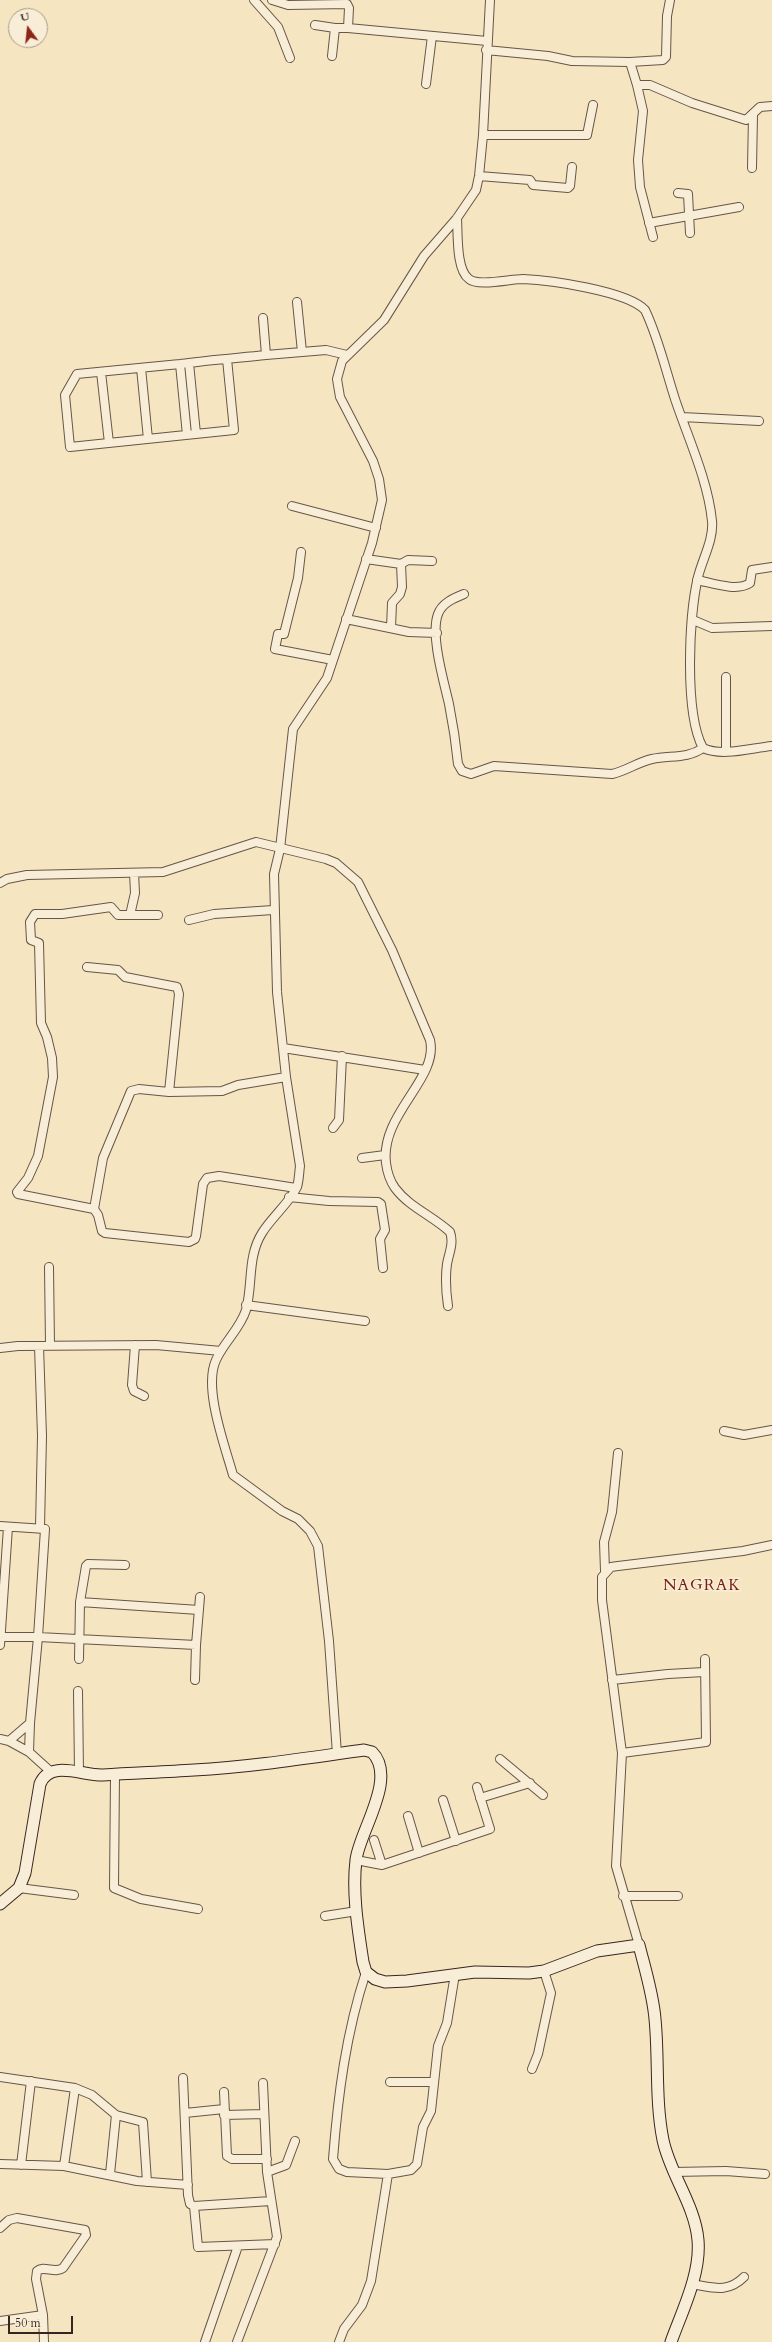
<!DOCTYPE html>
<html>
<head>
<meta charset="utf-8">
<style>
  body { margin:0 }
  #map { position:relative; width:772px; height:2342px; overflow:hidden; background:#f5e5c1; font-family:Cardo,serif }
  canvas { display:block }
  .north { position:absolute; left:8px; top:8px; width:40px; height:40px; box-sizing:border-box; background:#f8eed7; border:1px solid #ab9e8d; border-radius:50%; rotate:345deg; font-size:11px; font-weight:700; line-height:16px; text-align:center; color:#37251f }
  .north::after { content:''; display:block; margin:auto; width:14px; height:18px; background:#8f2418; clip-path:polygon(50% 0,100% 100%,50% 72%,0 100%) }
  .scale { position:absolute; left:8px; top:2316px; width:65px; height:18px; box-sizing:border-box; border:2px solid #37251f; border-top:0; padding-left:5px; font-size:12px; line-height:14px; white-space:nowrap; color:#37251f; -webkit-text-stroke:3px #f8eed7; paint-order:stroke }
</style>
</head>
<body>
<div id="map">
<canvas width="772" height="2342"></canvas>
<div class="north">U</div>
<div class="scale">50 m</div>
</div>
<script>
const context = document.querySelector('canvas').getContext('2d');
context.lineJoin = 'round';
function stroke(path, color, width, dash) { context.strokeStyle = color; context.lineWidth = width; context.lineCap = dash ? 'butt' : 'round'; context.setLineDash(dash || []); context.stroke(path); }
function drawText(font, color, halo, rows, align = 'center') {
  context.font = font + ' Cardo,serif'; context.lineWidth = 3; context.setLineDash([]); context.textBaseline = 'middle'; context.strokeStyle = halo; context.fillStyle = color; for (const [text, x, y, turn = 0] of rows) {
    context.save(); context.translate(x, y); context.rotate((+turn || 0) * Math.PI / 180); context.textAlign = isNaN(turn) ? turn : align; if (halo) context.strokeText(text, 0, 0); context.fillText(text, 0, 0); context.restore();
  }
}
const street = new Path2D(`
  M254,0L278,27L290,58
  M272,0L288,5L347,4L349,8L348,28
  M670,0L667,16L666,57L663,60L630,62L637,85H650L692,103L746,120L760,107L772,106
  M315,25L335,28H348L487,41
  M486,50L548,56L572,61L630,62
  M332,56L335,28
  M426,84L432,36
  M637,85L643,111L638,160L640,187L653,237
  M483,135H587L593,105
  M752,168L753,115
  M479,176L530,180L533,185L568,188L570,186L572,167
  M678,193L688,194L690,233
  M457,218C458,234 456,270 469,279C478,287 510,279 523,279C550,280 627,291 645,310C659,339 666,372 676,402C689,440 708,481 712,521C714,539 702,560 698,577C689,615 684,713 703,748C722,757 751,748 772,746
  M649,223L739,207
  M297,302L302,352
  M263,318L266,355L326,350L347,355
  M227,359L234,430L70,447L65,395L77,374L180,364C209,360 237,358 266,355
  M189,363L196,434
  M180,364L187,435
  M141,368L148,439
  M101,372L109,443
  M682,417L759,421
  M292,506L376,528
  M301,552L298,578L284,634H278L275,649L333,660
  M366,559L401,564
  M697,580C712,583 737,592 750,583L752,570L772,567
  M464,594C454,598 442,603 438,614C430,635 444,682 449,704C453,724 456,744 458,764L462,771L471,774L494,766L612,774C626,771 638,762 652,759C670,755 687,759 703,748
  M346,619L409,632L437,633
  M693,620L712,628L772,626
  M391,628L392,603L400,594L402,587L401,564L408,560L432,561
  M726,677V751
  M134,873L135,893L130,915H118L111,907L62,914H35L30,922L31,940L39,943L41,1023L47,1037L52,1058L53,1077L38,1156L28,1178L17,1192L18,1194L94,1209L98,1215L102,1231L105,1233L189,1242L195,1239L196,1236L203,1184L207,1178L219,1176L296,1188
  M0,883L7,879L27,875L163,872L256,842L326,859L336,863L358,882L392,950L430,1040C439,1079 380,1114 386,1163C387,1171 390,1181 395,1188C409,1207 433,1216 450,1232C454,1243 449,1253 447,1264C445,1278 446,1292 448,1306
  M130,915H158
  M189,920L214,914L273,910
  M87,967L118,970L125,977L177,987L179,994L169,1092L222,1091L238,1085L286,1077
  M283,1048L425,1070
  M333,1128L339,1120L342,1056
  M362,1158L385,1155
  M289,1197L329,1201L378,1202L381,1204L385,1230L380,1239L383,1268
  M94,1209L103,1158L131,1091L139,1089L169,1092
  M49,1267L50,1346
  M246,1305L365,1321
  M135,1345L132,1385L134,1391L144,1396
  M39,1346L42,1436L40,1527
  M0,1348L18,1346L156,1345L221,1351
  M724,1431L744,1435L772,1430
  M0,1526L45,1529L38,1637L196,1645L195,1680
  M605,1571L604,1542L612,1512L618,1453
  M80,1602L199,1610
  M0,1637H38L30,1723
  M0,1645L8,1527
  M196,1645L200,1597
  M79,1659L80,1602L86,1566L88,1564L125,1565
  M612,1680L668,1674L704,1672
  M78,1691L79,1773
  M0,1739L9,1741L29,1752
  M9,1741L30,1723L29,1752L50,1771
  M622,1753L706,1742L705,1659
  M337,1754L329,1641L318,1546L310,1531L298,1519L282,1511L233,1475C225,1446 203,1388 216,1360C224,1342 240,1329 246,1310C253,1285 247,1257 262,1233C271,1218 290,1202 297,1187C299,1181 299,1173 300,1166L286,1077L277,992L274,874L280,849L293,729L327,678L372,543L382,500L379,479L373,461L340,397L337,379L342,361L384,320L424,256L457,218L476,190L479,176L483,135L490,0
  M500,1759L543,1795
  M115,1774L114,1888L141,1899L198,1909
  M480,1798L530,1783
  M443,1800L456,1841
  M408,1816L419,1853
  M374,1840L382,1865
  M356,1860L382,1865L490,1829L477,1787
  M19,1888L74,1895
  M623,1896H678
  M325,1916L357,1911
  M639,1945L616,1866L622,1753L602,1600V1577L611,1567L618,1566L743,1551L772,1545
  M532,2069L538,2054L551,1993L544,1971
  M0,2077L75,2088L92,2095L116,2115L143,2122L147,2182
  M183,2078L188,2195L190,2204L194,2206L271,2201
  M390,2082H434
  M263,2083L267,2172
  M224,2092L227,2156L232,2159H267
  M185,2113L224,2109
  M224,2115L264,2114
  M0,2164L64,2166L137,2181L188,2185
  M21,2165L31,2081
  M64,2166L75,2088
  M673,2172L726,2171L765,2174
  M110,2174L116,2115
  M388,2174L411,2170L417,2164L423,2127L431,2111L438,2046L447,2023L455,1974
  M194,2206L198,2247L275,2244
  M0,2228L9,2220L17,2218L85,2230L86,2235L63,2268C55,2274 44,2265 37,2271L36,2279L43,2315L44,2342
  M691,2284C712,2287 727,2294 744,2277
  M0,2321L43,2315
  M205,2342L238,2246
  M237,2342L277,2237L267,2172L286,2165L295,2141
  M339,2342L344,2329L362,2305L371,2281L388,2174L347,2172L339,2169L333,2159C338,2095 346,2033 366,1972`);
const secondary = new Path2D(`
  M0,1904L19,1888L25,1873L40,1784C50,1759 83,1776 103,1775C134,1773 164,1772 194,1770C251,1767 307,1758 364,1750L372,1752C398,1778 359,1832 356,1860C352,1893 358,1929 363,1962L366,1972L375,1979L385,1982L407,1981L475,1972L529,1973L544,1971L597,1951L639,1945C645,1969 653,1994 655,2019C659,2059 655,2100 663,2140C670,2174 695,2205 698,2240C701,2274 682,2311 671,2342`);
stroke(street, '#665548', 10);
stroke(secondary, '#37251f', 13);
stroke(street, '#f8eed7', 8);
stroke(secondary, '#f8eed7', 11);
context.letterSpacing = '1px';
drawText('16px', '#7a1f14', '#f8eed7', [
  ["NAGRAK",702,1586]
]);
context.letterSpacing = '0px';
</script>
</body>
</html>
